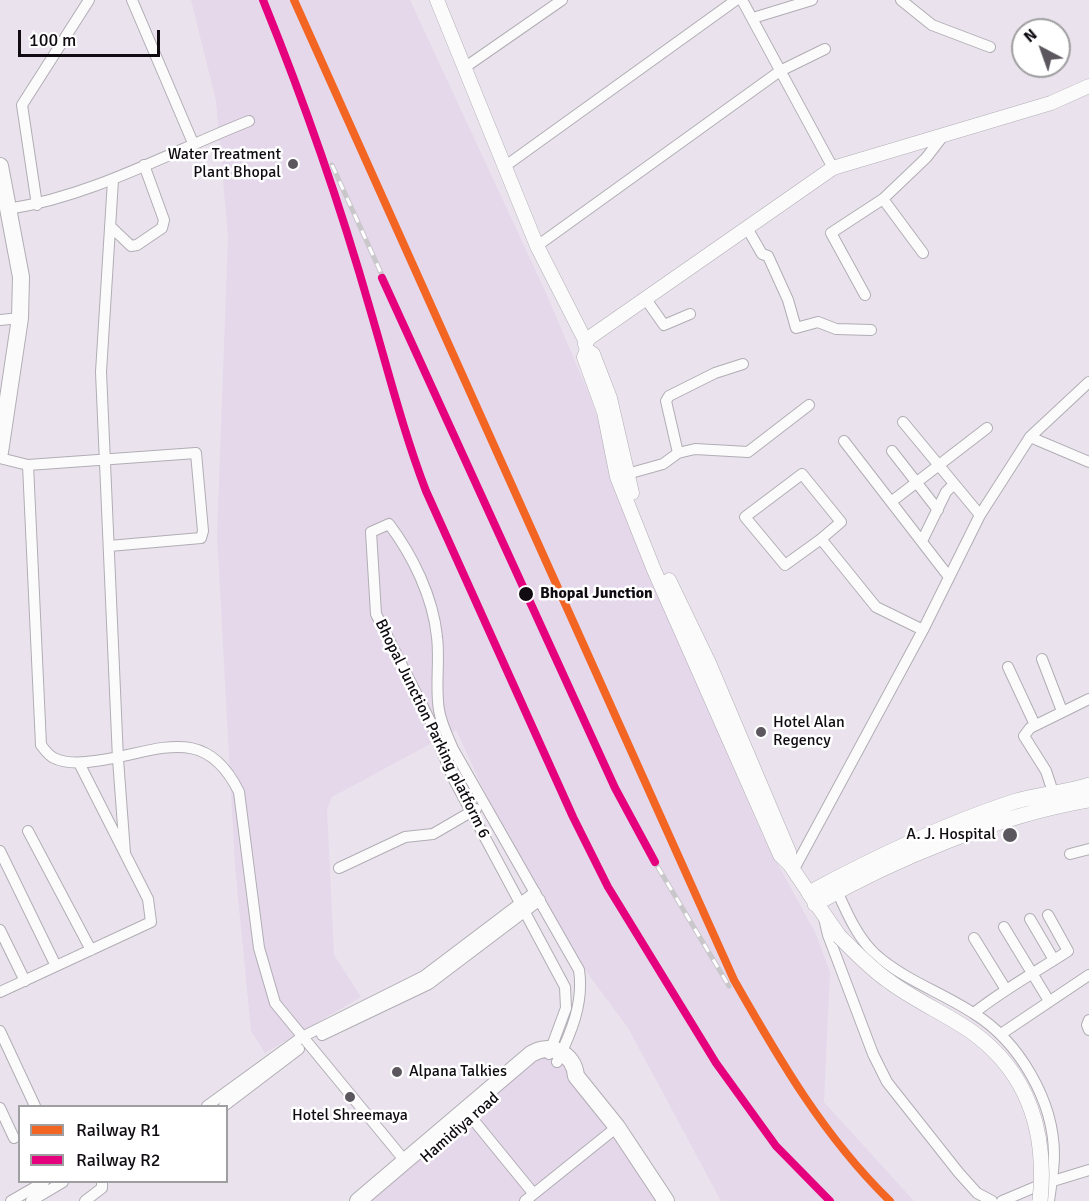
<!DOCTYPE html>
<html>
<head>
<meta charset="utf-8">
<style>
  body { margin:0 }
  #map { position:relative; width:1089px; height:1201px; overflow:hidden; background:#eae3ed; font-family:Signika,sans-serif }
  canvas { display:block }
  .legend { position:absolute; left:18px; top:1105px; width:210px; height:78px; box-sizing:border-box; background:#fff; border:2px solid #9f9ea0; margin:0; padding:8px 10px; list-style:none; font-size:18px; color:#100c12 }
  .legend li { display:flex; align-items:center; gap:12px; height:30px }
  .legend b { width:30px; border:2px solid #9f9ea0 }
  .north { position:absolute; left:1011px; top:18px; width:60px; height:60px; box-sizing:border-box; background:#fff; border:2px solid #9f9ea0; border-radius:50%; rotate:319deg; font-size:16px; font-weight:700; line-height:24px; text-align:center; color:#100c12 }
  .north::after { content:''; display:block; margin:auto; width:21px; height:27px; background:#5c575f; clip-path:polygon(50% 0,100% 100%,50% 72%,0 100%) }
  .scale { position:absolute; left:18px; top:30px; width:142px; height:27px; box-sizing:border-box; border:3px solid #100c12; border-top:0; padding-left:8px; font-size:18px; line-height:21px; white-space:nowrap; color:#100c12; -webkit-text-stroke:4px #fff; paint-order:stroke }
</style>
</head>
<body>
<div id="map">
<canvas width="1089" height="1201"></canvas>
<ul class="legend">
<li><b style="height:8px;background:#f26522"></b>Railway R1</li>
<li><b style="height:8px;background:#e5007d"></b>Railway R2</li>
</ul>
<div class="north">N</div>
<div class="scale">100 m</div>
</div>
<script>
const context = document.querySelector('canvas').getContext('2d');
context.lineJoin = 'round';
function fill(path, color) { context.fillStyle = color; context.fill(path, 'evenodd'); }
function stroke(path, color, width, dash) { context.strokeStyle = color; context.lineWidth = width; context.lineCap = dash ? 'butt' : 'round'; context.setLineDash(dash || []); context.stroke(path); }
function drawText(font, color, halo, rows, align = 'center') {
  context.font = font + ' Signika,sans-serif'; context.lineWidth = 5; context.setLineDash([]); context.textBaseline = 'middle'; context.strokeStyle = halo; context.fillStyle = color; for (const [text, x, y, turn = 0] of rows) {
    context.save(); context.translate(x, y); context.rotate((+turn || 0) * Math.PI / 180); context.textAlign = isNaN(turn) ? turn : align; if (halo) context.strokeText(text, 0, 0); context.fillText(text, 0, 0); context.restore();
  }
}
fill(new Path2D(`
  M191,0H410L546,293L589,394L605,441L615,493L764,839L815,932L830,972L824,1102L914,1201H721L628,1028L535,902L456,730L332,797L327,810L334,955L361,997L265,1053L251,1031L235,866L217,535L228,237L216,101Z
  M556,1045L659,1201H362Z`), '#e4d8ea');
const minor = new Path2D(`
  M132,0L193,143
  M742,0L833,168
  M901,0L932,25L990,47
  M753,18L812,0
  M464,68L562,0
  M504,167L736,0
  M113,180L101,372L118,759L125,853
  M883,199L923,253
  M37,205L22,105L89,0
  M8,209C93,196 170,152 249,121
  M110,226L131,246L137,245L162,228L164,220L144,165
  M747,228L762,254L768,256L788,300L796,328L818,322L836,329L871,330
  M537,246L780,71L825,49
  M865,295L831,233L883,199L926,158L943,136
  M645,298L664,325L690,314
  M0,320L20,318
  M903,422L980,515
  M1030,437L1089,462
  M844,441L949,577
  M892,451L938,510
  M678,453L666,401L669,396L715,373L743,364
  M0,458L28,465L196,453L203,531L201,538L109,546
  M28,465L41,745C44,749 49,756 54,758C66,764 82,763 95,761C154,754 204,720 239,792L259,948L275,1003L405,1161
  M620,476L663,464L678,453L695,449L748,452L809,405
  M891,502L987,428
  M821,539L785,565L745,517L802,474L841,522L821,539L876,607L923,630
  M922,541L946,492L954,484
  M1042,659L1062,711
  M1008,667L1035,725
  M1055,798L1046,771L1024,736L1030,728L1089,699
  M28,831L91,950
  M0,851L56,966
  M1070,854L1089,849
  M339,868L405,837L433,834L476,809
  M793,871L923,630L980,515L1030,437L1089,382
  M837,891C847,913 857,937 875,954C904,980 941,992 973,1013C1019,1041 1054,1101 1054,1155C1054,1170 1051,1186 1049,1201
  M824,918L828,935L873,1054L887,1082L959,1173L977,1193L992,1201
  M1030,919L1054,960
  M1004,927L1049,1001
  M0,930L25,981
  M974,938L1005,988
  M0,992L151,922L148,899L79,763
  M974,1013C1004,989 1036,972 1068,951L1048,915
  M1089,1020L1087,1025L1089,1030
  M0,1031L35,1106
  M1001,1034L1089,975
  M322,1035L429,984L540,900
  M549,1054L566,1008L565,987L453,778L430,721L376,614L371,532L389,524C413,556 433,597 437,637C440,661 435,687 439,710C441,723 448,737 453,749L579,970C584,1003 571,1033 557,1062
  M207,1106L302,1037L424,976L535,892
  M224,1106L299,1049
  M0,1108L14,1138
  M471,1117L533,1193
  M11,1201L44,1182
  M31,1201L63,1182
  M85,1201L102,1188V1182
  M525,1201L617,1127
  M1002,1201L1040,1185L1089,1170`);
const tertiary = new Path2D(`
  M437,0L537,246L586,342
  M587,350L593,354L610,398L632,493
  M669,580L709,663L789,852L790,865
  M809,893L790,865L780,855L654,570L617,477L604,412L584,357L587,350L585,344L589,338L833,168L1051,103L1089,86`);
const secondary = new Path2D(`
  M815,904C893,859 1000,815 1089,800
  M839,936L809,893C874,858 943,825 1013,802C1039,794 1065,793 1089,785`);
const primary = new Path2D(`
  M0,166L21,277L20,318L0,452
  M358,1201L531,1054C550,1042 574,1053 576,1076L617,1127L666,1201`);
stroke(minor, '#b1adb4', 12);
stroke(tertiary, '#b1adb4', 15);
stroke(secondary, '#b1adb4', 16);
stroke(primary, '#b1adb4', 18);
stroke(minor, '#fcfbfc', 10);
stroke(tertiary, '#fcfbfc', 14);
stroke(secondary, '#fcfbfc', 15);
stroke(primary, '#fcfbfc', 16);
const rail = new Path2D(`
  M263,0C304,101 340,204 370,309C388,370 403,431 426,491L573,817L608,887L716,1063L776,1146L830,1201
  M332,165L615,788L641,839L729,986`);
stroke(rail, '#c9c7ca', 5);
stroke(rail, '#fff', 3, [9]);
const secondaryBridge = new Path2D(`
  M839,936C855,952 871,969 890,982C916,1001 946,1014 972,1032C1029,1073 1047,1134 1040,1201`);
stroke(secondaryBridge, '#b1adb4', 16, []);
stroke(secondaryBridge, '#fcfbfc', 15);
stroke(new Path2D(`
  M294,0L734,980C779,1059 824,1137 890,1201`), '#f26522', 8);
stroke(new Path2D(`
  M263,0C304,101 340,204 370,309C388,370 403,431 426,491L573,817L608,887L716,1063L776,1146L830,1201
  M382,278L615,788L655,862`), '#e5007d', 8);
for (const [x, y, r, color] of [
  [293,164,6,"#5c575f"],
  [526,594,8,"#100c12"],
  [761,732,6,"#5c575f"],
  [1010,835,8,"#5c575f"],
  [397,1072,6,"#5c575f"],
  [350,1097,6,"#5c575f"]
]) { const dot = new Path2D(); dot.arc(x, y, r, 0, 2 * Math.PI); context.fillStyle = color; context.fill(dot); stroke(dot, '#fff', 2); }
drawText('16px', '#100c12', '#fff', [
  ["Water Treatment",281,155],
  ["Plant Bhopal",281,173],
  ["Hotel Alan",773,723,"left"],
  ["Regency",773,741,"left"],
  ["A. J. Hospital",996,835],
  ["Alpana Talkies",409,1072,"left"],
  ["Hotel Shreemaya",350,1116,"center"]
], 'right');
drawText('bold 16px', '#100c12', '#fff', [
  ["Bhopal Junction",540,594]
], 'left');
drawText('16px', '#100c12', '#fff', [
  ["Bhopal Junction Parking platform 6",432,729,64],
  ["Hamidiya road",460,1128,-41]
]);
</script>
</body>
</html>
